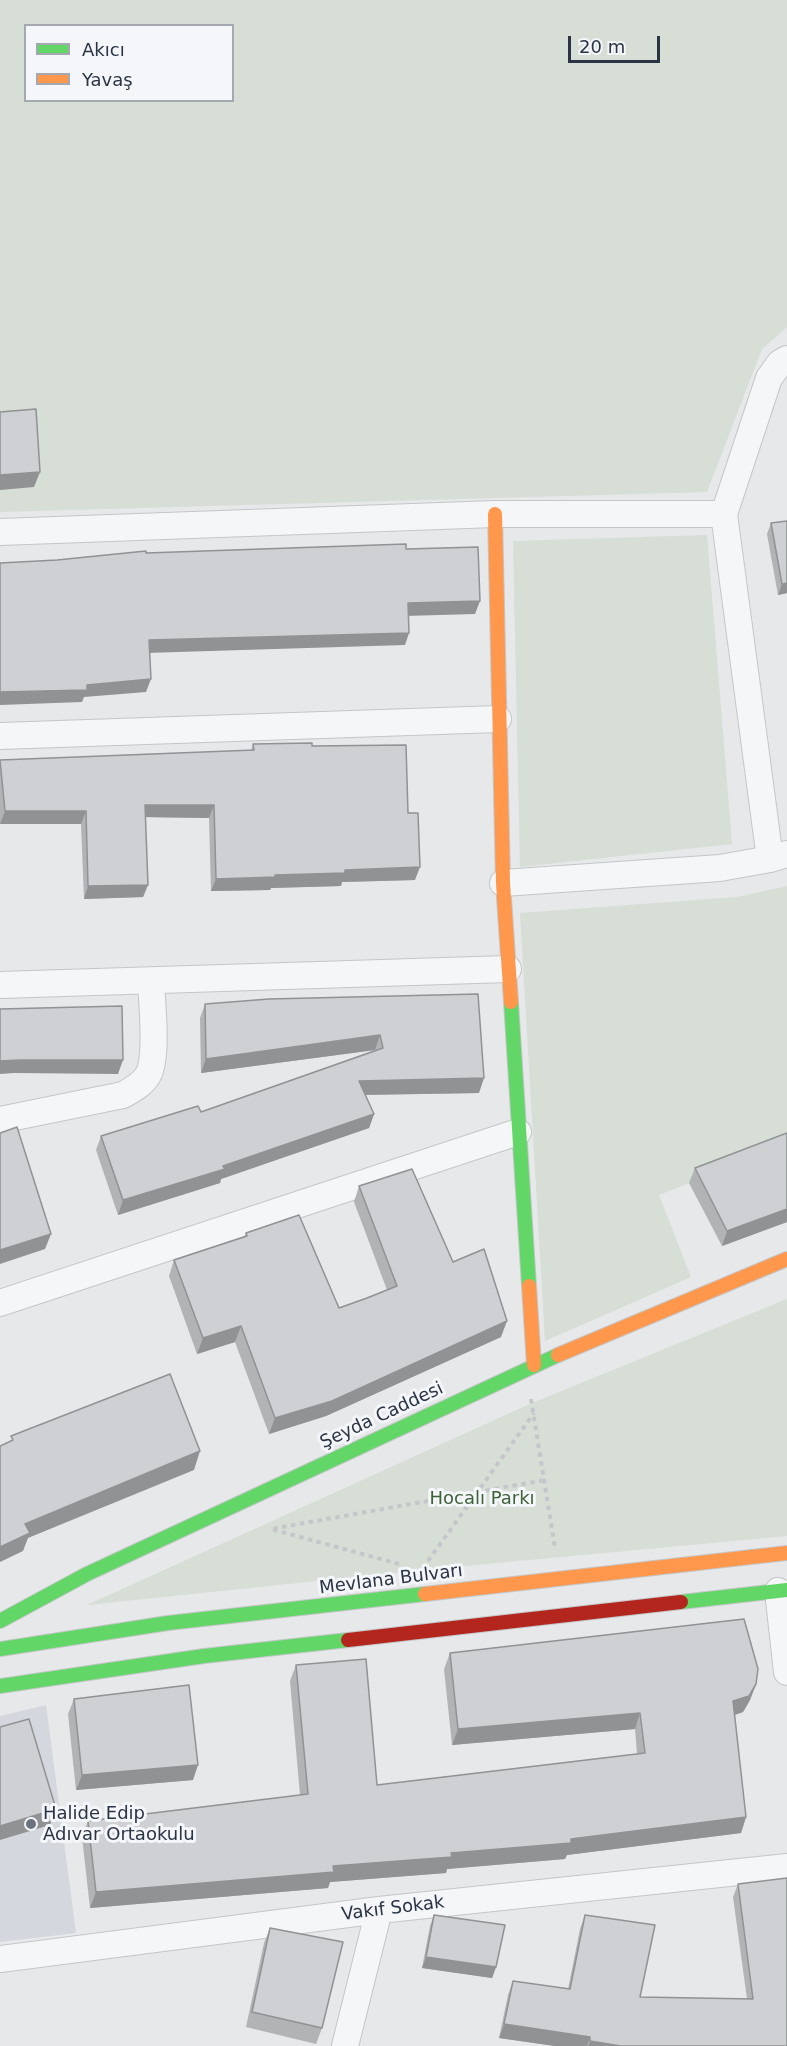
<!DOCTYPE html>
<html>
<head>
<meta charset="utf-8">
<style>
  body { margin:0 }
  #map { position:relative; width:787px; height:2046px; overflow:hidden; background:#e6e8ea; font-family:"DejaVu Sans",sans-serif }
  canvas { display:block }
  .legend { position:absolute; left:24px; top:24px; width:210px; height:78px; box-sizing:border-box; background:#f4f6f9; border:2px solid #a4a8b1; margin:0; padding:8px 10px; list-style:none; font-size:18px; color:#2b3445 }
  .legend li { display:flex; align-items:center; gap:12px; height:30px }
  .legend b { width:30px; border:2px solid #a4a8b1 }
  .scale { position:absolute; left:568px; top:36px; width:92px; height:27px; box-sizing:border-box; border:3px solid #2b3445; border-top:0; padding-left:8px; font-size:18px; line-height:21px; white-space:nowrap; color:#2b3445; -webkit-text-stroke:4px #f4f6f9; paint-order:stroke }
</style>
</head>
<body>
<div id="map">
<canvas width="787" height="2046"></canvas>
<ul class="legend">
<li><b style="height:8px;background:#63d668"></b>Akıcı</li>
<li><b style="height:8px;background:#ff974d"></b>Yavaş</li>
</ul>
<div class="scale">20 m</div>
</div>
<script>
const context = document.querySelector('canvas').getContext('2d');
context.lineJoin = 'round';
function fill(path, color) { context.fillStyle = color; context.fill(path, 'evenodd'); }
function stroke(path, color, width, dash) { context.strokeStyle = color; context.lineWidth = width; context.lineCap = dash ? 'butt' : 'round'; context.setLineDash(dash || []); context.stroke(path); }
function drawText(font, color, halo, rows, align = 'center') {
  context.font = font + ' "DejaVu Sans",sans-serif'; context.lineWidth = 6; context.setLineDash([]); context.textBaseline = 'middle'; context.strokeStyle = halo; context.fillStyle = color; for (const [text, x, y, turn = 0] of rows) {
    context.save(); context.translate(x, y); context.rotate((+turn || 0) * Math.PI / 180); context.textAlign = isNaN(turn) ? turn : align; if (halo) context.strokeText(text, 0, 0); context.fillText(text, 0, 0); context.restore();
  }
}
fill(new Path2D(`
  M46,1705L76,1933L0,1942V1716Z`), '#d4d7dd');
fill(new Path2D(`
  M0,0H787V327L762,349L707,492L0,512ZM26,26H232V100H26Z
  M707,535L732,844L520,867L513,541Z
  M787,886V1145L659,1195L691,1277L545,1341L520,913L737,897Z
  M787,1299V1536L422,1570L87,1605L532,1403Z`), '#d6ded6');
const street = new Path2D(`
  M787,359L780,363L769,378L724,514L770,859L787,854
  M0,532L495,514H724
  M0,736L498,719
  M503,883L720,868L770,859
  M0,985L508,969
  M0,1120L123,1095C132,1090 142,1085 148,1075C158,1057 152,1004 151,982
  M0,1303L518,1132
  M778,1591L787,1672
  M0,1959L379,1910L787,1867
  M345,2046L379,1910`);
const fast = new Path2D(`
  M511,1002L529,1286
  M681,1602L787,1590
  M0,1621L87,1574L558,1355
  M0,1649L168,1623L425,1594
  M0,1686L204,1656L348,1640`);
const slow = new Path2D(`
  M495,514L503,883L511,1002
  M529,1286L534,1365
  M558,1355L787,1259
  M425,1594L787,1553`);
const jam = new Path2D(`
  M348,1640L681,1602`);
stroke(street, '#c4c6c8', 28);
stroke(fast, '#c4c6c8', 16);
stroke(slow, '#c4c6c8', 16);
stroke(jam, '#c4c6c8', 16);
stroke(new Path2D(`
  M531,1399L555,1548
  M428,1561L534,1413
  M399,1564L271,1529L545,1480`), '#c5c6ca', 4, [4.5, 4.5]);
stroke(street, '#f5f6f7', 26);
stroke(fast, '#63d668', 14);
stroke(slow, '#ff974d', 14);
stroke(jam, '#b3261e', 14);
fill(new Path2D(`
  M787,521V593L778,595L767,534L771,523Z
  M253,744L312,746L408,813L415,880L342,882L341,886L271,888L270,890L211,891L209,818L145,817L148,885L143,897L84,899L81,824H0V760L251,750Z
  M478,994L479,1093L365,1095L374,1114L369,1128L221,1179L220,1183L118,1215L96,1150L101,1136L201,1112L375,1050L201,1073L200,1018L205,1004Z
  M787,1133V1222L722,1246L689,1183L695,1168Z
  M359,1186L453,1262L501,1337L326,1416L269,1434L235,1342L197,1354L169,1276L174,1260L244,1237L246,1233L339,1308L367,1298L387,1290L354,1202Z
  M450,1653L756,1684L750,1700L743,1712L735,1715L746,1817L741,1833L567,1855L565,1859L447,1869L446,1873L330,1882L328,1888L90,1908L82,1837L88,1821L300,1795L290,1681L296,1665L377,1785L637,1754L635,1729L452,1745L444,1669Z
  M74,1699L193,1780L76,1790L68,1714Z
  M738,1884L787,2046H555L499,2038L508,1995L513,1981L568,1989L580,1929L585,1915L640,1997L747,1999L733,1897Z
  M434,1915L496,1967L492,1978L422,1968L430,1926Z
  M270,1928L322,2028L316,2044L246,2027L264,1943Z`), '#b1b3b5');
fill(new Path2D(`
  M40,472L34,487L0,490V475Z
  M787,583V593L778,595L782,584Z
  M480,601L475,614L404,616L408,603Z
  M409,633L405,645L145,653L149,640Z
  M151,679L146,692L84,697L82,702L0,705V692Z
  M145,805H214L209,818L140,817Z
  M5,811H86L81,824H0Z
  M420,867L415,880L342,882L341,886L271,888L270,890L211,891L216,879L345,870Z
  M148,885L143,897L84,899L88,886Z
  M380,1035L375,1050L201,1073L206,1059Z
  M19,1060H123L118,1074L14,1073L0,1074V1061Z
  M484,1078L479,1093L354,1095L359,1081Z
  M374,1114L369,1128L221,1179L220,1183L118,1215L123,1200Z
  M787,1209V1222L722,1246L727,1231Z
  M51,1234L45,1249L0,1264V1250Z
  M507,1321L501,1337L326,1416L269,1434L275,1418Z
  M241,1326L235,1342L197,1354L203,1338Z
  M200,1451L194,1470L28,1538L23,1551L0,1562V1547L25,1524Z
  M756,1684L750,1700L743,1712L728,1717L733,1701Z
  M640,1713L635,1729L452,1745L458,1729Z
  M198,1765L193,1780L76,1790L82,1775Z
  M56,1809L50,1825L0,1840V1826Z
  M746,1817L741,1833L567,1855L565,1859L447,1869L446,1873L330,1882L328,1888L90,1908L96,1892L451,1853Z
  M426,1957L496,1967L492,1978L422,1968Z
  M504,2024L590,2037L587,2046H555L499,2038Z
  M590,2041L621,2046H588Z`), '#909294');
const building = new Path2D(`
  M36,409L40,472L0,475V412Z
  M787,521V583L782,584L771,523Z
  M406,544V549L478,547L480,601L408,603L409,633L149,640L151,679L87,685V690L0,692V563L57,560L146,551V553Z
  M312,743V746L406,745L408,813H418L420,867L345,870V873L275,875V877L216,879L214,805H145L148,885L88,886L86,811H5L0,760L254,750L253,744Z
  M478,994L484,1078L359,1081L374,1114L223,1166L225,1169L123,1200L101,1136L198,1106L201,1112L383,1048L380,1035L206,1059L205,1004L269,999Z
  M122,1006L123,1060H19L0,1061V1009Z
  M17,1127L51,1234L0,1250V1133Z
  M787,1133V1209L727,1231L695,1168Z
  M412,1169L453,1262L484,1249L507,1321L332,1401L275,1418L241,1326L203,1338L174,1260L247,1236L246,1233L299,1215L339,1308L367,1298L397,1286L359,1186Z
  M170,1374L200,1451L25,1524L30,1533L0,1547V1446L13,1440L11,1436Z
  M744,1619L758,1669L756,1684L749,1696L733,1701L746,1817L571,1839V1843L451,1853L452,1857L333,1866L334,1872L96,1892L88,1821L308,1794L296,1665L366,1659L377,1785L645,1753L640,1713L458,1729L450,1653Z
  M189,1685L198,1765L82,1775L74,1699Z
  M29,1719L56,1809L0,1826V1727Z
  M787,1878V2046H621L590,2041V2037L504,2024L513,1981L570,1989L585,1915L655,1925L640,1997L753,1999L738,1884Z
  M434,1915L505,1925L496,1967L426,1957Z
  M270,1928L343,1942L322,2028L252,2012Z`);
fill(building, '#ced0d3');
stroke(building, '#909294', 1.5);
for (const [x, y, r, color] of [
  [31,1824,6,"#6c737f"]
]) { const dot = new Path2D(); dot.arc(x, y, r, 0, 2 * Math.PI); context.fillStyle = color; context.fill(dot); stroke(dot, '#f4f6f9', 2); }
drawText('18px', '#2b3445', '#f4f6f9', [
  ["Şeyda Caddesi",382,1416,-25],
  ["Mevlana Bulvarı",391,1580,-7],
  ["Vakıf Sokak",393,1909,-7]
]);
drawText('18px', '#3f6138', '#f4f6f9', [
  ["Hocalı Parkı",482,1499]
]);
drawText('18px', '#2b3445', '#f4f6f9', [
  ["Halide Edip",43,1814],
  ["Adıvar Ortaokulu",43,1835]
], 'left');
</script>
</body>
</html>
